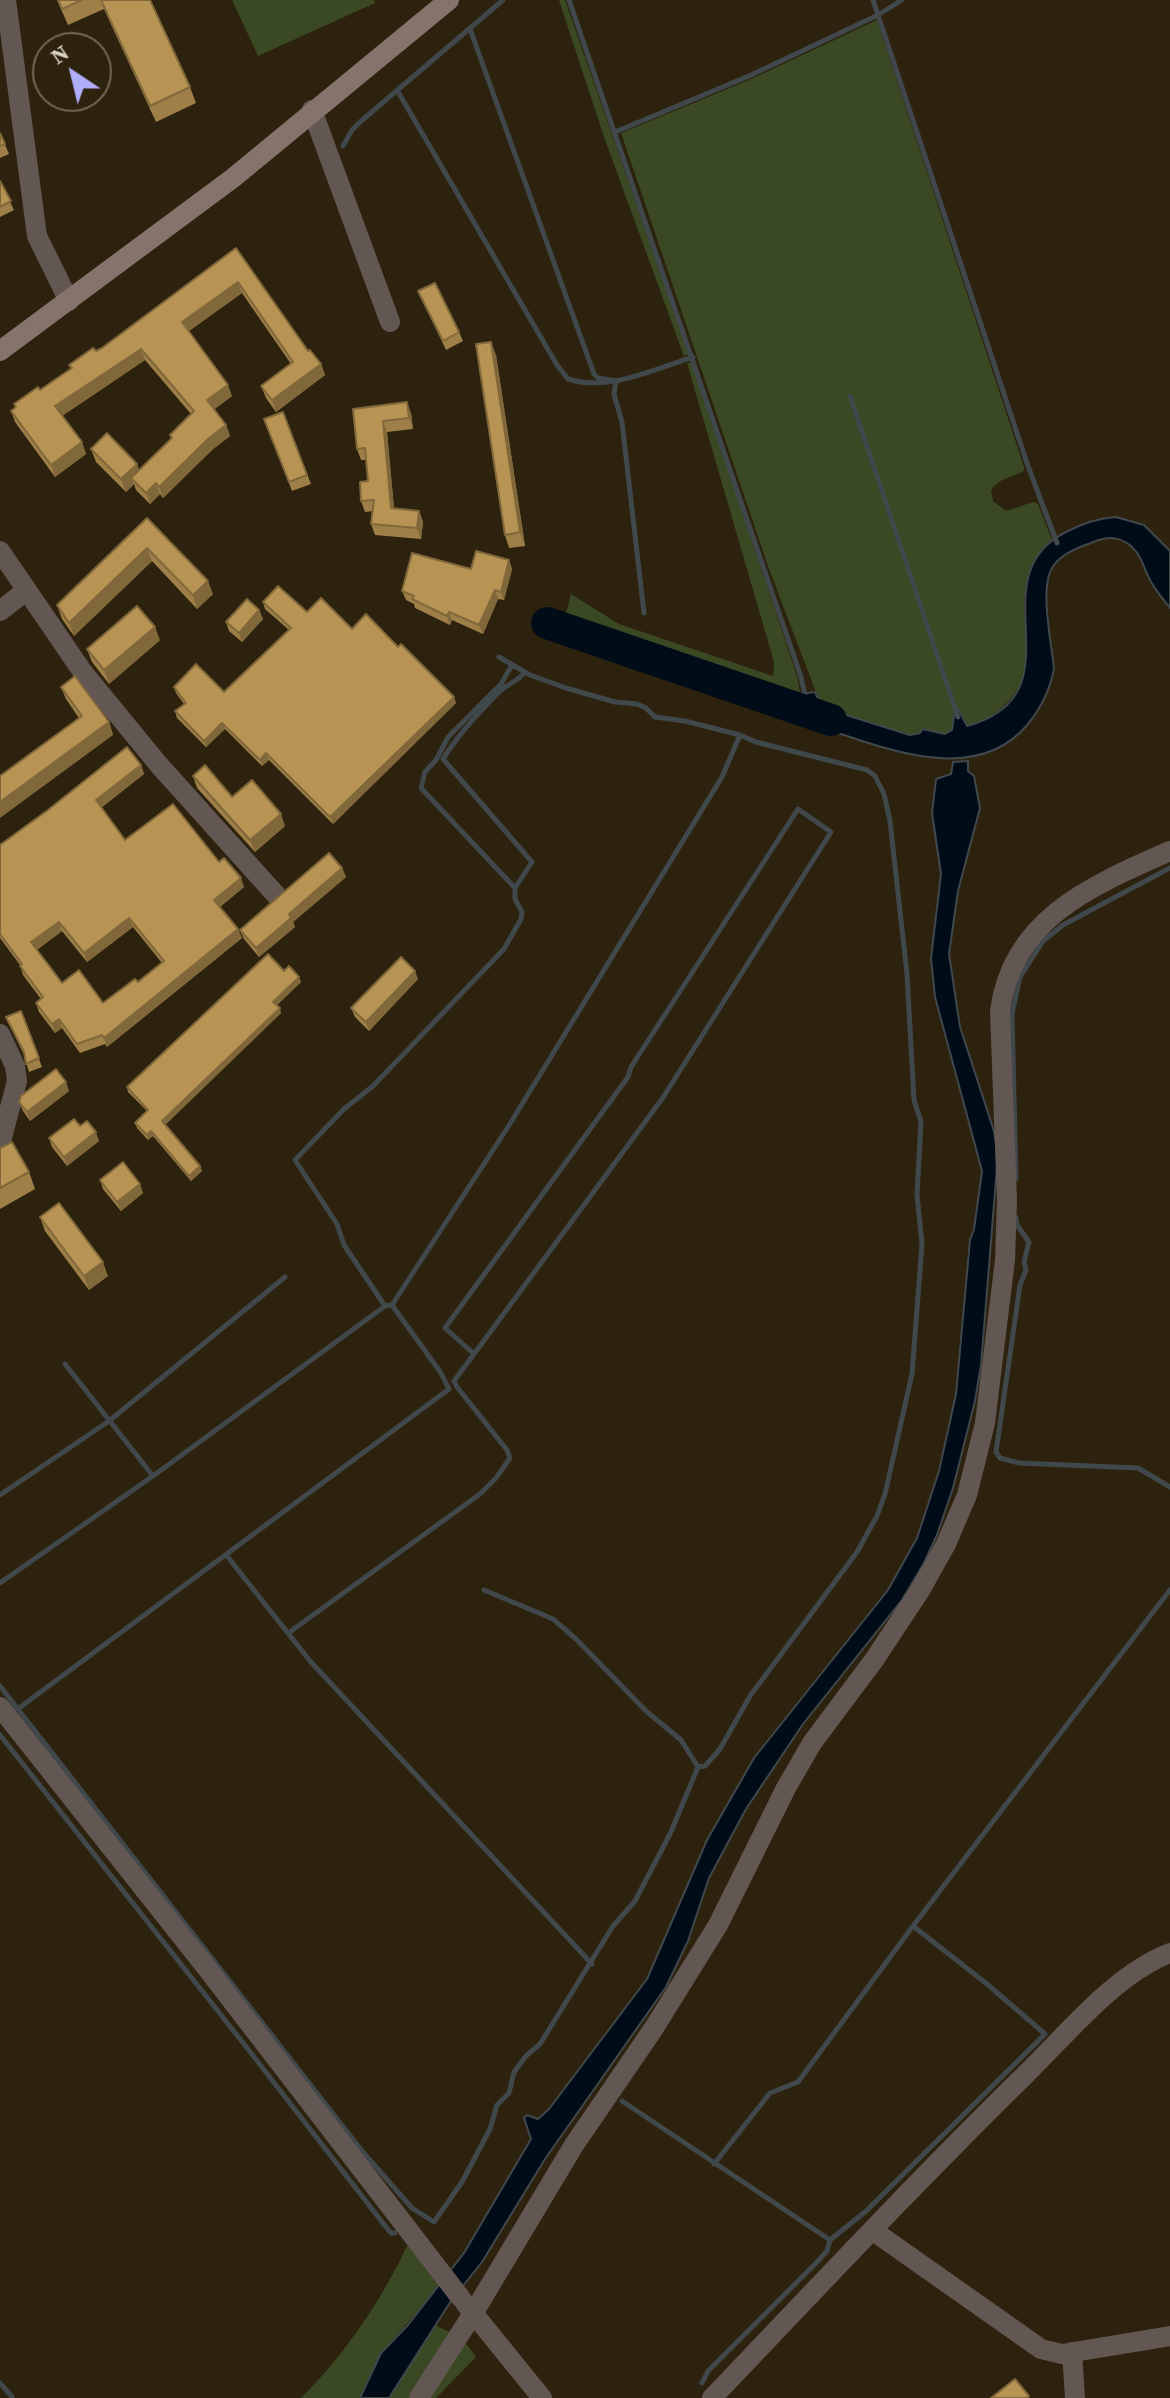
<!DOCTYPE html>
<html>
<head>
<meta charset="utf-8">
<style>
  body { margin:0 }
  #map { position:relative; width:1170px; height:2398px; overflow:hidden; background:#2d220d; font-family:"Source Serif 4",serif }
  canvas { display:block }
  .north { position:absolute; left:32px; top:32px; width:80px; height:80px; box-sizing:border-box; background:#2d220d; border:2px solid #716856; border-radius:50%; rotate:325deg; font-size:22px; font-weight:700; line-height:32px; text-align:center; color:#d8d1c4 }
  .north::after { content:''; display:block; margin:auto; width:28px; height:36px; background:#b0adfa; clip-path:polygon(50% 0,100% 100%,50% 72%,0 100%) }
</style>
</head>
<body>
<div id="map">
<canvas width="1170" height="2398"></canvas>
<div class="north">N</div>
</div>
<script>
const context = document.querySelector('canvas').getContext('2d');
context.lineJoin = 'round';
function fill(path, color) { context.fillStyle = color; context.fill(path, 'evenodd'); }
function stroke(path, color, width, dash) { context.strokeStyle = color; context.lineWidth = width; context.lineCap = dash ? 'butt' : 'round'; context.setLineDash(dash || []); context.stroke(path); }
fill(new Path2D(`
  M232,0H374L375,3L258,56Z
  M559,0H565L689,354L684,356L604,137Z
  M877,20L1024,467V471C1011,478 999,478 991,490L993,501L1006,511L1033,502L1038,504L1052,540C1040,550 1037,557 1033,571C1030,579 1027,587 1025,595C1022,613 1028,632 1027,650C1027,689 1003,716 966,726L959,711L953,718L952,730L945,734L923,729L920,733L910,735L827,709L820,703L769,569L621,133L749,80Z
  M693,362L798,679L800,694L796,700L783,701L563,625L571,594L619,624L773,676L774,662L687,363Z
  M408,2244L440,2286L381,2353L360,2398H301C346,2353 381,2301 408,2244Z
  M435,2325L462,2338L476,2357L436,2398H389Z`), '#3a4823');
const water = new Path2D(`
  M1116,517L1144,525L1170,551V608C1163,599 1154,589 1149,578C1143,566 1141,555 1131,546C1118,535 1105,537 1091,543C1079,547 1061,555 1054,565C1038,585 1052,644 1054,669C1050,689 1041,708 1028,724C986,775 917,759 862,741C838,733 810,725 789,710L791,701L796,700L800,694L815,692L820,703L827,709L910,735L920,733L923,729L945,734L952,730L954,715L959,710L967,726C1083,694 976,579 1064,533C1081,524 1097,518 1116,517Z
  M968,761V771L974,776L980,808L958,891L949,954L960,1027L994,1131L998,1155L981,1365L975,1401L953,1488L937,1535L924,1563L902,1600L803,1724L746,1809L709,1878L688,1941L666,1987L545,2159L482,2262L451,2301L389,2398H360L381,2353L408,2325L464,2253L531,2139L524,2118L527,2115L538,2119L549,2109L647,1979L707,1840L754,1758L888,1590L917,1538L939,1471L956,1394L970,1240L974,1229L982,1171L935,997L931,958L941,874L932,813L936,779L951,774L953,762Z`);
fill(water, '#000d19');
stroke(water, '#41484c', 2);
stroke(new Path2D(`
  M569,0L801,677L806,700
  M873,0L1028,466L1057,543
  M470,29L594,374L598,378L616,381L614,394L622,422L644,613
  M397,90L557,365L568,379C608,392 655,369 693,357
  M615,132L749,76L878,15L902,0
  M343,146L352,130L360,122L503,0
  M850,396L958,717
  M499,657L530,675L566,688L615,702L637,704L646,708L655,717L685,721L740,735L756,742L867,770L875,776L884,794L890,821L907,974L914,1100L921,1122L917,1195L922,1244L912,1374L885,1494L877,1516L857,1552L750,1696L720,1749L705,1766L698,1767
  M512,665L501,684L448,737L436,760L425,772L421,788L515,888
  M1016,1179L1012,1014L1020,977L1043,941L1063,925L1170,868
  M1016,1217L1017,1225L1029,1242L1024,1262L1026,1270L1020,1285L996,1452L1000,1458L1019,1463L1138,1468L1170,1487
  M385,1306L344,1245L337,1224L295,1160L344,1109L373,1086L504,949L521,919L522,912L515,899V888L532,862L443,759C459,733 479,713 500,691C508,684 518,681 525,672
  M65,1364L153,1476
  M0,1495L109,1421L285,1277
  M227,1556L310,1661L592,1964
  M0,1583L153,1476L385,1306L392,1305L508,1127L722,777L740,735
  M291,1631L480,1494L496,1478L510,1458L507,1450L457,1387L454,1381L474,1354L662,1099L831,832L798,809L631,1067L628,1077L445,1328L474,1354
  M0,1686L362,2151L412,2208L434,2222L462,2182L490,2129L497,2105L509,2093L514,2072L526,2056L540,2044L613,1926L635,1901L670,1834L698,1767L681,1740L646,1711L576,1639L553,1619L484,1590
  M19,1708L449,1389L441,1373L392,1305
  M0,1735L244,2044L386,2227L391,2233H395
  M913,1926L1170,1590
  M622,2101L830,2240
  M0,2383L12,2397
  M702,2383L708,2371L818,2261L827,2251L830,2240L865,2212L1045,2034L987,1984L913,1926L798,2082L770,2093L714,2164`), '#41484c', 5);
stroke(new Path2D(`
  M547,623L831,720`), '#000d19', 32);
stroke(new Path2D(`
  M6,0L37,236L69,301
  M312,110L390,322
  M0,551L82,671L159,765L276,895
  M0,611L27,590
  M0,1034L15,1066L17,1081L0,1145
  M872,2230L1041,2349L1062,2354L1170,2336
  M465,2303L542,2398
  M1072,2352L1075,2398
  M419,2398L474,2312L574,2145L654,2028L718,1925L786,1788L812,1743L874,1660L921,1589L946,1544L967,1495L985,1423L1005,1260L1007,1201L1000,1011C1012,918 1093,885 1170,851
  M712,2398C816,2289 919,2179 1026,2074C1068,2033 1115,1974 1170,1953`), '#625752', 20);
stroke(new Path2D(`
  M0,1707L209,1971L460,2297`), '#625752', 20);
stroke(new Path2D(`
  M0,351L233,178L449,0`), '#86746c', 20);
fill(new Path2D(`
  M57,0H150L190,87L196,103L156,122L104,9L68,25Z
  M0,133L9,154L0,158Z
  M0,181L14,210L0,217Z
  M236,248L308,351L321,364L325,375L276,412L266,398L261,386L291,364L242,293L189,331L232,396L214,409L226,425L230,436L213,449L163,498L160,494L150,504L136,490L134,484L126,492L96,462L91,449L137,464L139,471L171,439L170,435L191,414L145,360L62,416L82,442L86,454L55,477L15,422L11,411L15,408L14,404L40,390L71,369L69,365L102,348Z
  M418,291L459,332L463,341L446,350Z
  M496,355L525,546L509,548L505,535Z
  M353,409L411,413L413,429L387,432L394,509L419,511L423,522L421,539L375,535L371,524L373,511L365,512L361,501L368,481L366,460H361L357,449Z
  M283,412L311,484L292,491L264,419Z
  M147,518L213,594L197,609L152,561L74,636L62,619L57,605Z
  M509,560L512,569L504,600L498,599L483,634L452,620L450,625L415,608L414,604L406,600L402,591L471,569Z
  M263,602L307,612L352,629L456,703L333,824L269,760L262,766L225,729L206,747L177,718L175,711L184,704L176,693L174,687L224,692L289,630L265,609Z
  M259,610L263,619L242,642L229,631L226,622Z
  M160,640L109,684L92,662L87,649Z
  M61,687L109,722L113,735L79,718L66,699Z
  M141,765L144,774L101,808L125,840L219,862L244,887L220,907L238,929L242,938L107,1047L105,1044L80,1053L62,1028L55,1033L39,1012L36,1003L41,999L23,975L20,965L0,938V845ZM133,927L162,963L138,982L103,1003L62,983L37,950L62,931L87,962Z
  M193,776L232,797L285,826L255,852L197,788Z
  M342,868L346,877L293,922L295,927L259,957L244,939L240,930Z
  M284,971L301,982L277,1005L281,1013L165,1125L200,1166L202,1171L191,1181L153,1136L148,1140L137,1128L135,1123L147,1111L128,1092L127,1087Z
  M418,979L369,1031L355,1017L351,1008Z
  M21,1011L42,1067L29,1072L24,1055L6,1017Z
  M69,1091L30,1121L23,1111L19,1102Z
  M80,1126L99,1141L67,1166L52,1147L49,1138Z
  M0,1148L29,1172L35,1189L0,1209Z
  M100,1180L143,1193L121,1211L103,1189Z
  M40,1217L108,1276L89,1290L45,1231Z`), '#9e7f48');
fill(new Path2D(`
  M238,282L242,293L186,333L182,322Z
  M491,342L496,355L525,546L520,532Z
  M141,349L145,360L59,418L55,406Z
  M321,364L325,375L276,412L272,400Z
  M228,385L232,396L211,412L207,400Z
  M407,402L411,413L413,429L409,418Z
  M383,421L387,432L395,519L391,508Z
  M226,425L230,436L213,449L163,498L159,487L209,438Z
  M82,442L86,454L55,477L51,465Z
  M137,464L142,477L131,478L134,484L126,492L121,479Z
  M156,483L160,494L150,504L146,493Z
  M419,511L423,522L421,539L417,528Z
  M147,548L152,561L74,636L69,623Z
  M509,560L512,569L504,600L501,592Z
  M208,581L213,594L197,609L193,595Z
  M495,590L498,599L483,634L479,625Z
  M259,610L263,619L242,642L239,633Z
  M449,612L452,620L450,625L447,616Z
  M155,627L160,640L109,684L104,670Z
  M454,697L456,703L333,824L330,817Z
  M109,722L113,735L0,818V802Z
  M222,723L225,729L206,747L204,741Z
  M266,753L269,760L262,766L260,760Z
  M141,765L144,774L99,809L96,800Z
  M281,814L285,826L255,852L250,840Z
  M342,868L346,877L293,922L295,927L259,957L256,948L289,914Z
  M241,878L244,887L217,909L214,900Z
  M129,918L133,927L87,962L84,953Z
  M59,922L62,931L35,951L31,942Z
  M238,929L242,938L107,1047L104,1038Z
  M415,971L418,979L369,1031L366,1022Z
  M299,977L301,982L275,1007L273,1002Z
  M280,1008L281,1013L164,1126L162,1121Z
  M59,1019L62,1028L55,1033L52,1024Z
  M66,1082L69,1091L30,1121L27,1112Z
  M151,1131L153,1136L148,1140L147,1135Z
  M96,1132L99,1141L67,1166L64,1157Z
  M200,1166L202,1171L191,1181L189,1176Z
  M140,1184L143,1193L121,1211L117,1202Z
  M103,1262L108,1276L89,1290L84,1276Z`), '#81683b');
const building = new Path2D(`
  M58,0H82L62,9Z
  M101,0H150L190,87L150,106Z
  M0,133L5,144L0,146Z
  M0,181L11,201L0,207Z
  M236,248L308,351L310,350L321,364L272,400L261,386L293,362L238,282L182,322L228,385L207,400L226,425L209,438L159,487L156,483L146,493L131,478L172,438L170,435L194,411L141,349L55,406L82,442L51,465L11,411L16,407L14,404L38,387L40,390L72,368L69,365L93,348L96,351L102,348Z
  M435,283L459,332L443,341L418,291Z
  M491,342L520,532L505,535L476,344Z
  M407,402L409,418L383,421L391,508L419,511L417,528L371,524L374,500L361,501L360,482L368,481L365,448L357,449L353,409Z
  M283,412L307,475L289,482L264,419Z
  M107,433L137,464L121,479L91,449Z
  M147,518L208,581L193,595L147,548L69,623L57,605Z
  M476,551L509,560L501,592L495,590L479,625L449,612L447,616L412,599L414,596L402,591L412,553L471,569Z
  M278,586L307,612L321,598L352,629L366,614L398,647L401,644L454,697L330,817L266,753L260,760L222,723L204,741L175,711L186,703L174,687L196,664L224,692L291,628L263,602Z
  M247,599L259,610L239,633L226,622Z
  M137,606L155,627L104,670L87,649Z
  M75,676L109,722L0,802V776L82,716L61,687Z
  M127,747L141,765L96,800L125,840L173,804L219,862L224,858L241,878L214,900L238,929L104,1038L102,1035L77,1044L59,1019L52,1024L36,1003L43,997L20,966L22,964L0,934V845L48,810ZM129,918L164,961L138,982L135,979L103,1003L79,970L62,983L31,942L59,922L84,953Z
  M205,765L232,797L252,780L281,814L250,840L193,776Z
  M329,853L342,868L289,914L291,918L256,948L240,930Z
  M268,954L284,971L289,966L299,977L273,1002L280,1008L162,1121L200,1166L189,1176L151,1131L147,1135L135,1123L148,1110L127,1087Z
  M401,957L415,971L366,1022L351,1008Z
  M21,1011L39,1058L26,1064L24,1052L6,1017Z
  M56,1069L66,1082L27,1112L19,1102L21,1096Z
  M74,1119L80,1126L87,1121L96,1132L64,1157L49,1138Z
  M12,1142L29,1172L0,1188V1148Z
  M123,1162L140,1184L117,1202L100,1180Z
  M59,1203L103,1262L84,1276L40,1217Z
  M1015,2379L1029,2396L1027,2398H991Z`);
fill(building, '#b89454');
stroke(building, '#81683b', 2);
</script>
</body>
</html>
